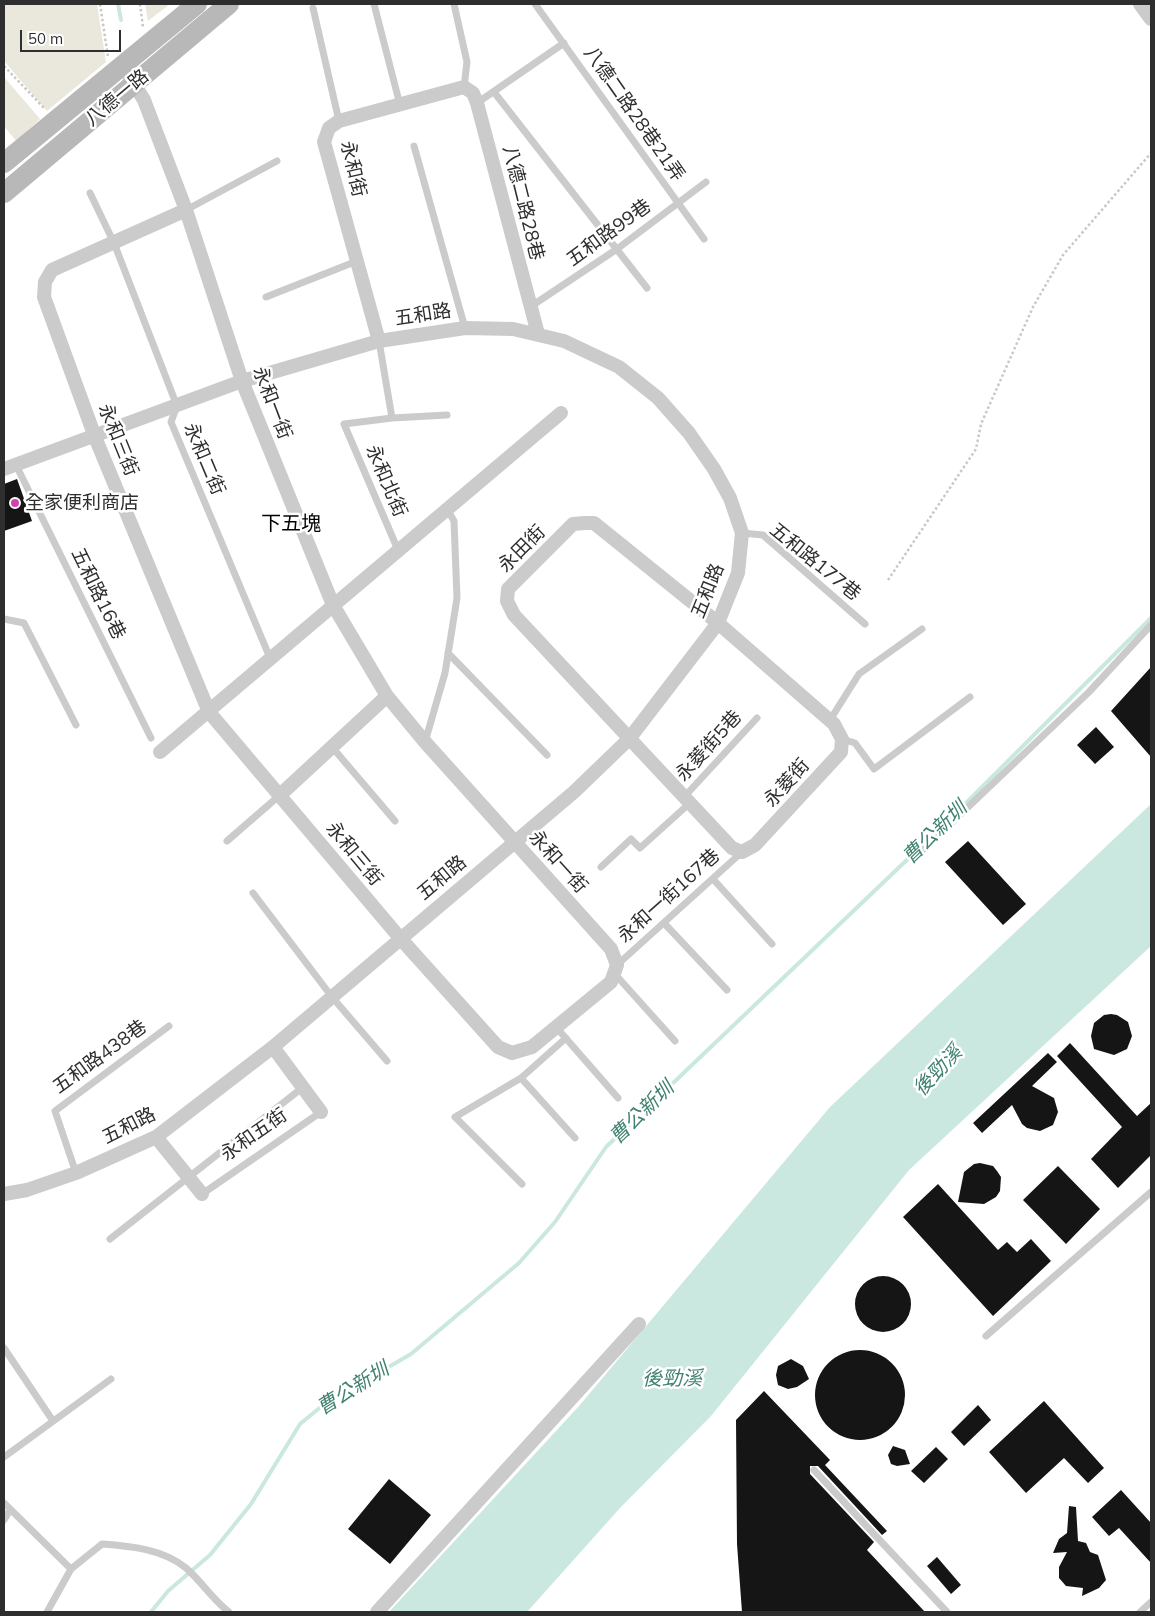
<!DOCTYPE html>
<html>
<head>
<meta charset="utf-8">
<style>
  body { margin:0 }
  #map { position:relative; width:1155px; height:1616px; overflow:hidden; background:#fff; font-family:Mulish,sans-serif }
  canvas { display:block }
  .frame { position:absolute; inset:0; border:5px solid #2e2e2e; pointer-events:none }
  .scale { position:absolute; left:20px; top:30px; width:101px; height:22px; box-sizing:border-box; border:2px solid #2e2e2e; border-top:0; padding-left:6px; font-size:15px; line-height:18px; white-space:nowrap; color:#2e2e2e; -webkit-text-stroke:4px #fff; paint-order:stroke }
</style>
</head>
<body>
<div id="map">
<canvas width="1155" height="1616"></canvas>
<div class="frame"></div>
<div class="scale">50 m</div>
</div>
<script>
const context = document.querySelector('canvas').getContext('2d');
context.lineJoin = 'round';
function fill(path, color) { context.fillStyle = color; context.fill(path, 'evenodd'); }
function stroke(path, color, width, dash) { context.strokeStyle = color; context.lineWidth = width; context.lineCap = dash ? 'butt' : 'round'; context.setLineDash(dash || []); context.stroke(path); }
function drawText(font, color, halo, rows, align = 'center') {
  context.font = font + ' Mulish,"Noto Sans TC",sans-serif'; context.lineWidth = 5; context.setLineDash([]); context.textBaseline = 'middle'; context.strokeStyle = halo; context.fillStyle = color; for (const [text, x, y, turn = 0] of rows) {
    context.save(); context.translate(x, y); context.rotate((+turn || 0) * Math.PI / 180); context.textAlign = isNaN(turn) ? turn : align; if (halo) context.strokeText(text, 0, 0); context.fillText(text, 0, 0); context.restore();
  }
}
fill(new Path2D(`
  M6,4H97L106,62L47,111L4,61V6Z
  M145,4H170L148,21Z
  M4,77L40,119L16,141L4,126Z`), '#eae7dc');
fill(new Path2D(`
  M1151,804V946L909,1170L711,1416L620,1508L527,1612H389L579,1406L830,1107Z`), '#cae8e0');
stroke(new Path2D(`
  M118,4L121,20
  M151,1612L168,1591L210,1555L251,1504L300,1424L323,1405L411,1354L519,1263L555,1222L606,1147L955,814L1151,618`), '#cae8e0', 4);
fill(new Path2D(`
  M17,479L32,521L4,531V484Z
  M1151,667V757L1111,711Z
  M1096,727L1114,747L1095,764L1077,745Z
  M968,841L1026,904L1003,925L945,862Z
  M1111,1014L1117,1015L1128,1022L1132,1036L1127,1049L1114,1055L1094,1049L1091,1036L1094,1023L1104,1015Z
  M1070,1043L1137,1116L1151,1103V1155L1118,1188L1091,1159L1122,1127L1057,1056Z
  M1048,1053L1057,1062L1032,1086L1054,1098L1058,1112L1053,1125L1040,1131L1027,1128L1022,1124L1012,1105L982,1133L973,1123Z
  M980,1163L993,1166L997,1171L1001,1177L1000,1191L996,1197L984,1204L958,1202L964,1172L974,1164Z
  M1058,1166L1100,1209L1066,1244L1023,1200Z
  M938,1184L998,1250L1007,1242L1017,1252L1031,1239L1051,1261L993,1316L903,1217Z
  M855 1304a28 28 0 1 1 56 0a28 28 0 1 1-56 0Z
  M815 1395a45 45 0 1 1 90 0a45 45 0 1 1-90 0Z
  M791,1359L803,1366L809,1379L797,1387L788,1389L778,1385L776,1375L778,1366Z
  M764,1391L830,1460L825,1465L887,1531L882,1535L818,1466H810V1474L874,1542L867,1550L925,1612H742L737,1544L736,1420Z
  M1044,1401L1104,1468L1088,1483L1064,1458L1026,1493L989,1452Z
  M978,1405L991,1420L964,1446L951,1432Z
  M893,1446L905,1450L910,1464L897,1466L891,1464L888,1455Z
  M936,1447L948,1459L924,1483L911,1471Z
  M389,1479L431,1515L390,1564L348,1529Z
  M1121,1490L1151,1523V1563L1119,1528L1109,1536L1092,1517Z
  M1069,1506L1076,1507L1078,1541L1086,1543L1090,1552L1098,1555L1106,1580L1099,1588L1082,1596L1083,1588L1066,1586L1059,1578V1567L1067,1552L1053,1553L1059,1539L1067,1533Z
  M937,1557L961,1585L951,1594L927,1566Z`), '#151515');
stroke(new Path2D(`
  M100,4L108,57
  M140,4L143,27
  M4,66L44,108
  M888,580L976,449L981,424L1033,307L1063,255L1151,153`), '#c8c8c8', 2.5, [2.5, 2.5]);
stroke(new Path2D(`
  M374,4L400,105
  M454,4L467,62L464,87
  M535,4L704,239
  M313,8L339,121
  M494,92L647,288
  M477,103L564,43
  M414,146L465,328
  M90,193L114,243L177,406L171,422L270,658
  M186,210L277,161
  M266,297L357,261
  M530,307L617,249L706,182
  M379,341L392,418
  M16,465L151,738
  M742,533L763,535L865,624
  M398,550L344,424L392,418L447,415
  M4,619L24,623L76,725
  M448,653L547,755
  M830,720L859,674L922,629
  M842,739L855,743L874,769L970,697
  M425,742L445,673L457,598L454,521L447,509
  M332,747L395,821
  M685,796L757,718
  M227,841L280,795
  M924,849L1089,692L1151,625
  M601,867L631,839L640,848L691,802
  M713,879L772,944
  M253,893L332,997L387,1061
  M664,923L727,990
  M617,965L742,852
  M614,973L675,1041
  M556,1027L618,1098
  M521,1078L575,1138
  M76,1173L55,1111L169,1026
  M522,1184L455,1117L521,1078L566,1038
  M202,1194L321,1112
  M110,1239L302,1088
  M986,1336L1151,1192
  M4,1348L53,1421
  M4,1457L111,1379
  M814,1470L947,1612
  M4,1503L71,1569
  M4,1520L10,1510
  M47,1612L71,1569L102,1544C130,1546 163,1549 186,1568C202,1582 213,1600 229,1612
  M1140,1612L1151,1602`), '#cbcbcb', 7);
stroke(new Path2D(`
  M1140,4L1151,19
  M123,66L144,100L186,210L242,381L333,605L387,696L425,742L611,949L617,965L611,982L532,1047L512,1053L498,1047L400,938L209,712L95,437L44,297L45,282L52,270L186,210
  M379,341L324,142L329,128L339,121L464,87L473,93L477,103L538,334
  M4,469L242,381L379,341L465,328L513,329L564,341L619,367L658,398L689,433L714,469L730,498L742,533L738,573L718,623L629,739L574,792L273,1047L156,1137L76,1173L27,1190L4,1194
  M585,523H594L718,623L834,724L842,739L841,752L755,845L742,852L732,848L514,615L507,601L508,589L573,524Z
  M160,752L561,413
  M280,795L387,696
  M273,1047L321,1112
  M156,1137L202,1194
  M377,1612L639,1324`), '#cbcbcb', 14);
stroke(new Path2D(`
  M4,163L197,4
  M4,193L229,4`), '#b8b8b8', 20);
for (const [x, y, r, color] of [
  [15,503,5,"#d440ae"]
]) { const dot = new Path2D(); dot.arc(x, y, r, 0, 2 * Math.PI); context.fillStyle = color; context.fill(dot); stroke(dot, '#fff', 2); }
drawText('19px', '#2e2e2e', '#fff', [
  ["八德一路",117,98,-40],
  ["八德二路28巷21弄",634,114,55],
  ["永和街",353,169,77],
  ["八德二路28巷",523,203,76],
  ["五和路99巷",609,233,-36],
  ["五和路",423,315,-9],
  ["永和一街",272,403,69],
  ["永和三街",118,440,68],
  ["永和二街",204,459,67],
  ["永和北街",386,481,67],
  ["永田街",522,549,-45],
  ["五和路177巷",815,562,39],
  ["五和路",708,591,-68],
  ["五和路16巷",98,594,64],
  ["永菱街5巷",709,746,-48],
  ["永菱街",787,783,-48],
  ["永和三街",354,854,50],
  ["永和一街",558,862,48],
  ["五和路",442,878,-40],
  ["永和一街167巷",669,896,-42],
  ["五和路438巷",100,1057,-36],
  ["五和路",129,1126,-27],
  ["永和五街",254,1135,-35]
]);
drawText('19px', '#2e2e2e', '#fff', [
  ["全家便利商店",25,503]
], 'left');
drawText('20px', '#000', '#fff', [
  ["下五塊",291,524]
]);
drawText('italic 20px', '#408270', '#fff', [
  ["曹公新圳",935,833,-44],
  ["後勁溪",938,1071,-47],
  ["曹公新圳",642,1113,-44],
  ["後勁溪",672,1379],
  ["曹公新圳",353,1389,-32]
]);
</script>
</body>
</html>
